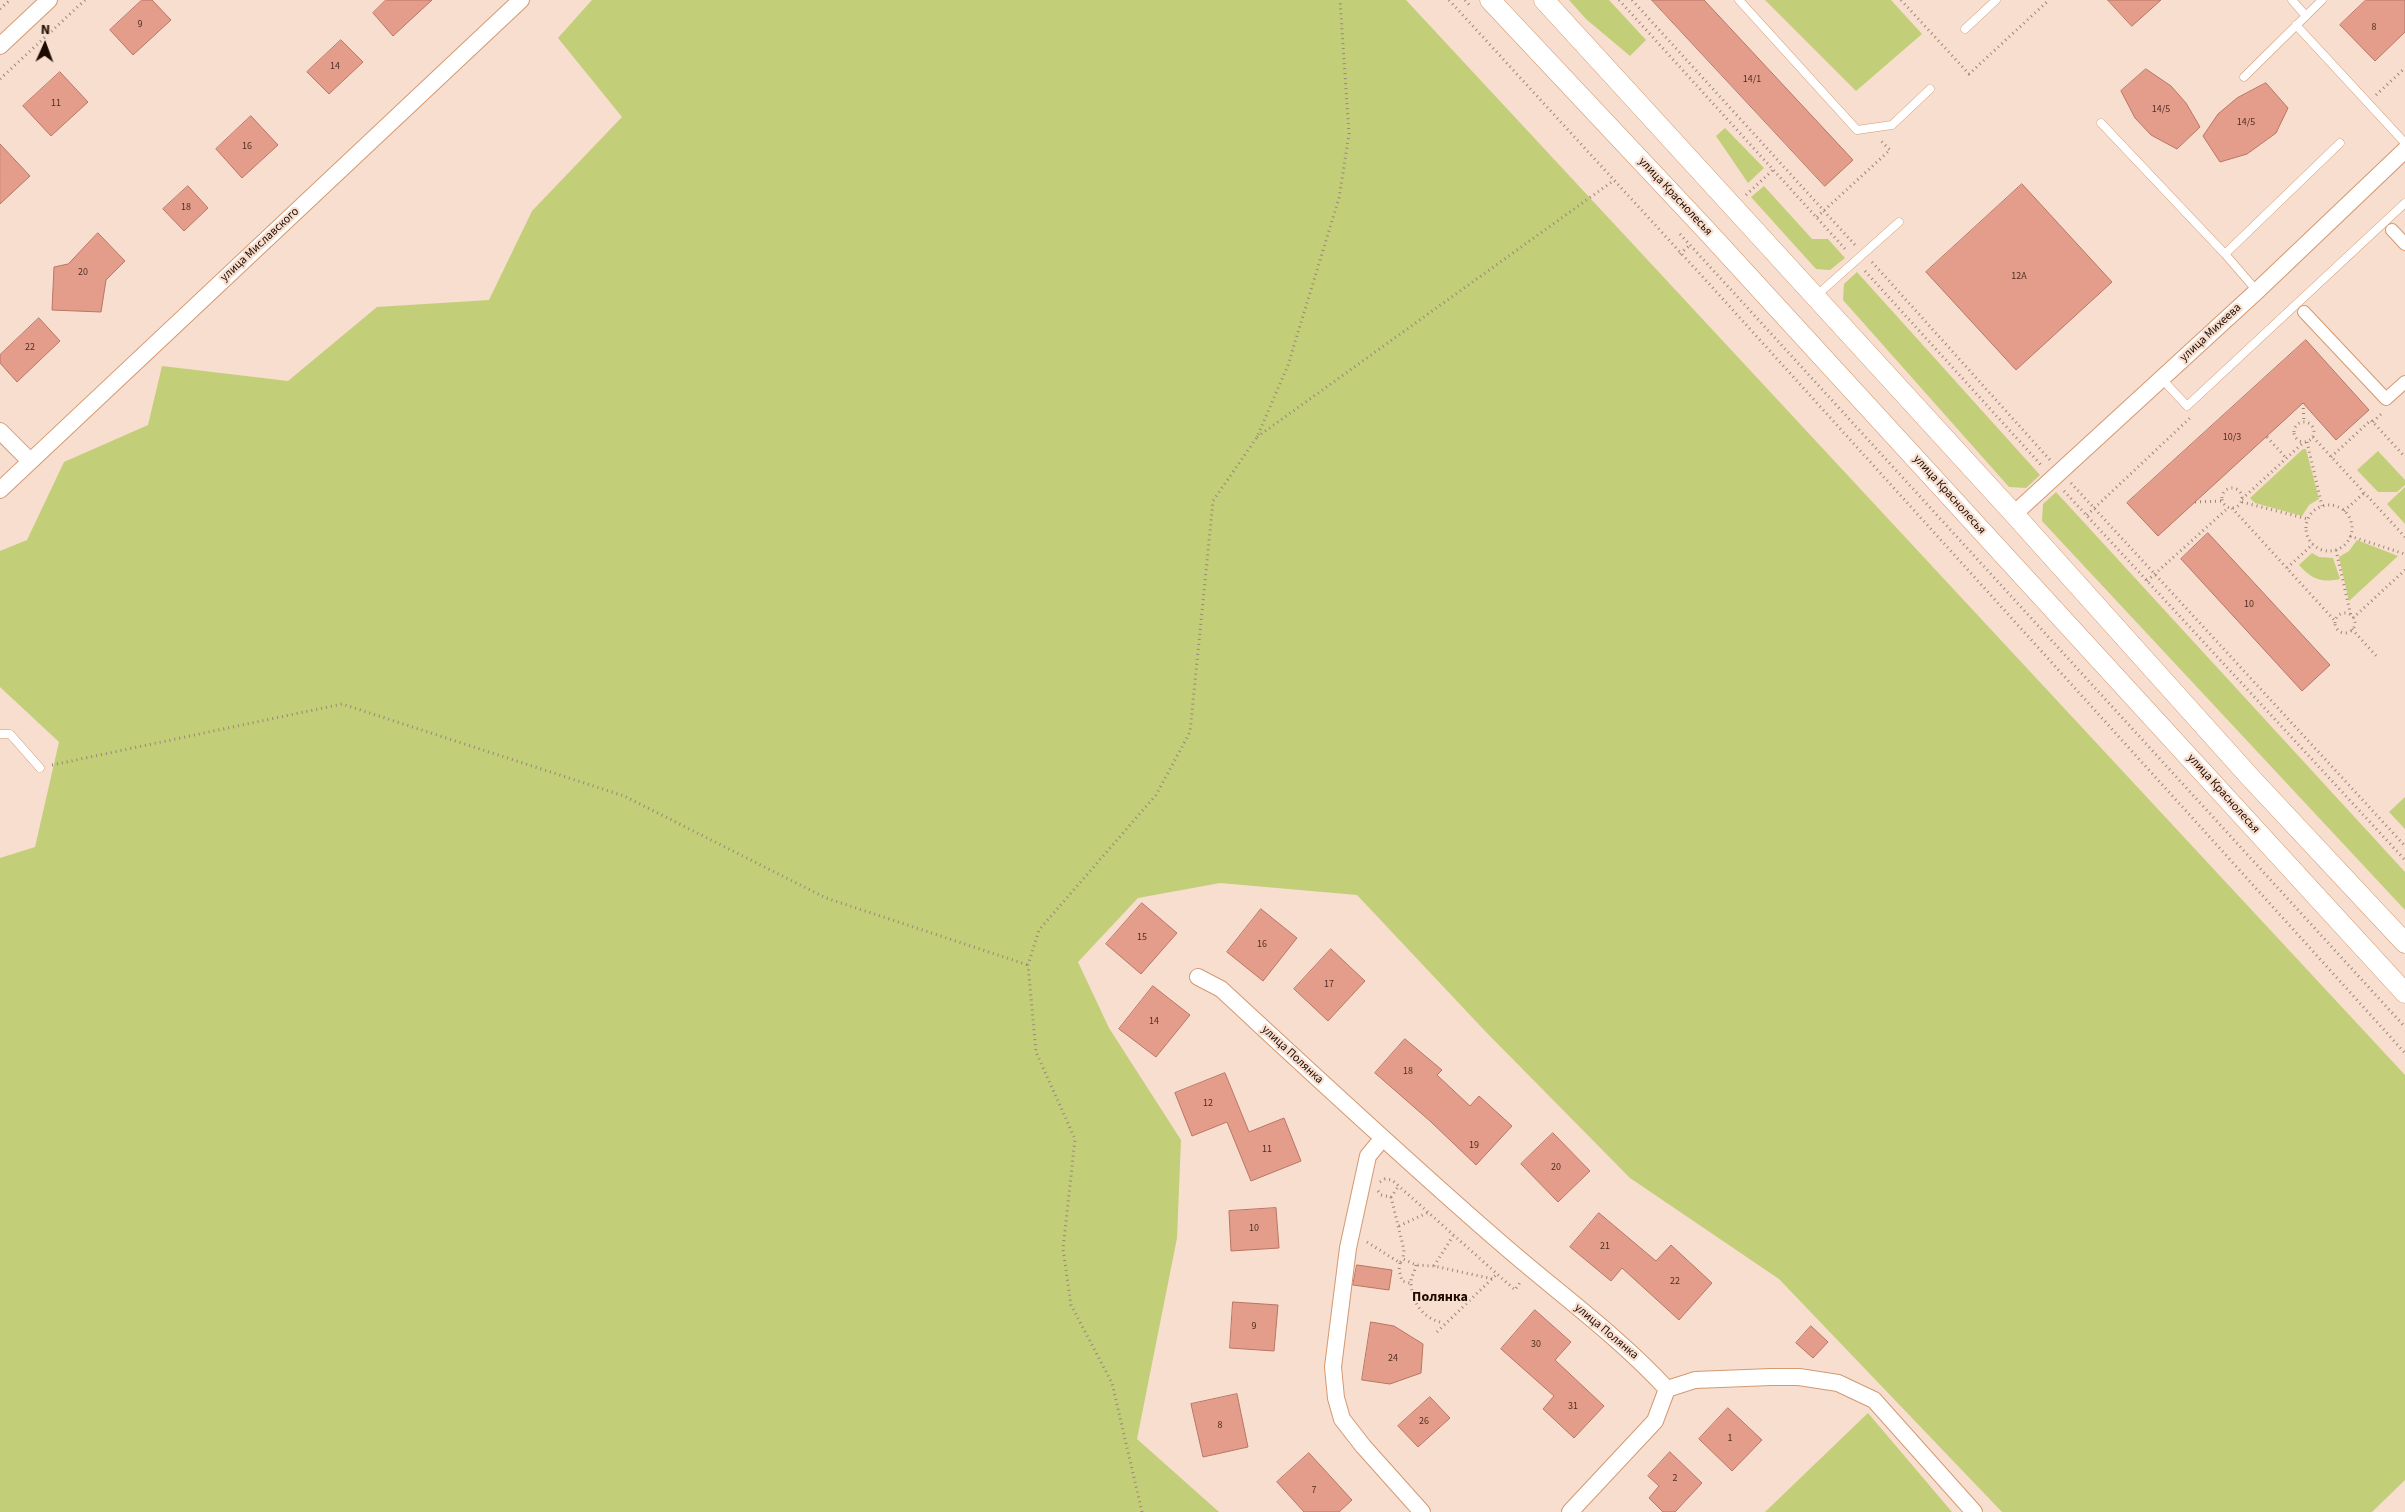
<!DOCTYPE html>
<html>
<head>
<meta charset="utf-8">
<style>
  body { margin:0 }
  #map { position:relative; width:2405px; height:1512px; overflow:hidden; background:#f7dece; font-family:"Source Sans 3",sans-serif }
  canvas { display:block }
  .north { position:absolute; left:20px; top:20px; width:50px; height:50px; -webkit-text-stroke:4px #f7dece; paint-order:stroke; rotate:2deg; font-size:14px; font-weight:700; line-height:20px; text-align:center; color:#1e0a00 }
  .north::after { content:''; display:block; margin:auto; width:18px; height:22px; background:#1e0a00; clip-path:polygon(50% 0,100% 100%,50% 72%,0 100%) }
</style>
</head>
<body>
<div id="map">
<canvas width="2405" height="1512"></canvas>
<div class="north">N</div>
</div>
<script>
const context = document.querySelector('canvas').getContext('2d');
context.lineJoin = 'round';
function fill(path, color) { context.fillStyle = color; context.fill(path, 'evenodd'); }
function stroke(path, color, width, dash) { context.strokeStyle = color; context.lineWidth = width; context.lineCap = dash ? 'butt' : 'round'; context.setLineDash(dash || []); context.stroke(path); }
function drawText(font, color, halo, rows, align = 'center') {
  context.font = font + ' "Source Sans 3",sans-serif'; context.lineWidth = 4.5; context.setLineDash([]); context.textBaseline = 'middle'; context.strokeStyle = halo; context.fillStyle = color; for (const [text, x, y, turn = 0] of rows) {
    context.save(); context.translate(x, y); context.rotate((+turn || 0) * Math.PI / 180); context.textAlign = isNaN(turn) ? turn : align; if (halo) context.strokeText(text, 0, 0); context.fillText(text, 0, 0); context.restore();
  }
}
fill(new Path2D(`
  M592,0H1406L2405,1075V1480L2372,1512H2002L1779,1279L1630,1178L1486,1032L1357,895L1220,883L1138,898L1078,962L1109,1028L1181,1140L1177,1238L1137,1439L1219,1512H0V858L35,847L59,742L0,687V551L27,540L64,462L148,425L162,366L288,381L377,307L489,300L532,211L622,117L558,38Z
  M1569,0H1609L1646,40L1630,56L1586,19Z
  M1765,0H1891L1922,34L1856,91Z
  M1725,128L1764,168L1748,183L1716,136Z
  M1764,186L1812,239H1828L1845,258L1830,270L1816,269L1751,197Z
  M1857,272L2040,475L2026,488L2009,487L1843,300L1844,284Z
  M2303,449H2306L2319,499L2309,505L2302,516L2255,503L2250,498Z
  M2378,451L2405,480V485L2397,492H2378L2357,470Z
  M2405,487V524L2387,504Z
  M2056,492L2405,872V910L2042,521L2043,504Z
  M2357,540L2398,556L2349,601L2339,557L2349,551Z
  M2312,553L2319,557L2333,558L2340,579C2320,583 2312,579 2299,565Z
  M2405,797V829L2389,812Z
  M1868,1413L1952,1512H1765Z`), '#c3ce79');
const building = new Path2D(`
  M142,0H152L171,20L133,55L110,30Z
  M386,0H432L393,36L373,13Z
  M1652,0H1704L1853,160L1825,186Z
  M2108,0H2161L2132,26Z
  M2366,0H2405V32L2375,61L2340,25Z
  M341,40L363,62L329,94L307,72Z
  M2146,69L2171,86L2186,103L2200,127L2177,149L2151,135L2135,118L2121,91Z
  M60,72L88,102L51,136L23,106Z
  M2266,83L2288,108L2276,133L2247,154L2220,162L2203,136L2218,114L2237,98Z
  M251,116L278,145L242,178L216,149Z
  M0,144L30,176L0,204Z
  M2022,184L2112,282L2016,370L1926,272Z
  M188,186L208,208L184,231L163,209Z
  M98,233L125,261L106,280L101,312L52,310L54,267L68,264Z
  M39,318L60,341L17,382L0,363V355Z
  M2306,340L2369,410L2336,440L2303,403L2158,536L2127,503Z
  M2208,533L2330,665L2302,691L2181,559Z
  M1142,903L1177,933L1141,974L1106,944Z
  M1261,909L1297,938L1263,981L1227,952Z
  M1331,949L1365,981L1328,1021L1294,989Z
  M1153,986L1190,1015L1156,1057L1119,1029Z
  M1405,1039L1442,1070L1437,1075L1470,1106L1479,1096L1512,1126L1476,1165L1430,1121L1375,1073Z
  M1225,1073L1249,1132L1284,1118L1301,1161L1251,1181L1227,1122L1192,1136L1175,1093Z
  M1553,1133L1590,1171L1558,1202L1521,1164Z
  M1276,1208L1279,1248L1231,1251L1229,1211Z
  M1599,1213L1656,1261L1671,1245L1712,1283L1679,1320L1622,1268L1611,1281L1570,1247Z
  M1357,1265L1392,1270L1389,1290L1353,1285Z
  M1233,1302L1278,1305L1274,1351L1230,1348Z
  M1535,1310L1571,1342L1555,1360L1604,1406L1574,1438L1543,1409L1554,1396L1501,1349Z
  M1371,1322L1394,1326L1423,1344L1421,1373L1390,1384L1362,1380Z
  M1811,1326L1828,1342L1813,1358L1796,1343Z
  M1237,1394L1248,1447L1203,1457L1191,1404Z
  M1430,1397L1450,1418L1418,1447L1398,1426Z
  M1728,1408L1762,1440L1732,1471L1699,1439Z
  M1670,1452L1702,1483L1675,1512H1663L1649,1498L1659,1486L1648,1476Z
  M1309,1453L1352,1500L1339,1512H1304L1277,1482Z`);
fill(building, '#e49d8b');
stroke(building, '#b97564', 1);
const service = new Path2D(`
  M1739,0L1857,130L1892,125L1930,89
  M2292,0L2306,16
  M2296,25L2405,143
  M1965,29L1996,0
  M2244,77L2322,0
  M2101,123L2225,254
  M2257,291L2225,254L2340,143
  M1816,296L1899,222
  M2162,379L2187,406L2405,203
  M0,734H10L40,768`);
const pedestrian = new Path2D(`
  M2392,230L2405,244
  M2304,312L2386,399L2405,382`);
const minor = new Path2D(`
  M0,46L49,0
  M0,431L30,461
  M0,490L521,0
  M2014,514L2257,291L2405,150
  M1198,977L1221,989C1314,1075 1406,1161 1502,1244C1557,1292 1617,1335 1667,1389L1695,1380L1771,1377H1799L1838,1383L1874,1400L1974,1512
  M1382,1139L1368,1156L1348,1248L1333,1367L1336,1398L1342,1419L1363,1446L1422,1512
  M1570,1512L1655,1421L1667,1389`);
const tertiary = new Path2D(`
  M1490,0L1706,230L2405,993
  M1544,0L2014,514L2249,776L2405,943`);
stroke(service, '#d49971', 9);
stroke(pedestrian, '#d49971', 14);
stroke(minor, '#d49971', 18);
stroke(tertiary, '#d49971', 21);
stroke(new Path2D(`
  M1449,0L1712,287L2405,1053
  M1465,0L1471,7
  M1619,0L1847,251
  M1632,0L1855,245
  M1901,0L1969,74L2049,0
  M0,9L10,0
  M0,79L85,0
  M2376,95L2405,68
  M1746,195L1774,169
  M1817,217L1890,150L1880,140
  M1680,234L2405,1027
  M1680,254L1691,244
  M1872,262L2050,460
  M1865,271L2042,466
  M2303,403L2304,422
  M2373,422L2381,414
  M2294 432a10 10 0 1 1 20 0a10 10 0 1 1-20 0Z
  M1257,437L1613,181
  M2267,437L2286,458
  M2313,437L2405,537
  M2307,442L2322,506
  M2331,457L2371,420L2405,457
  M2071,483L2405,846
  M2222 498a10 10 0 1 1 20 0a10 10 0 1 1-20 0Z
  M2064,491L2405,860
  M2242,499L2304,442
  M2195,502L2222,501
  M2242,502L2308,519
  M2306 528a23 23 0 1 1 46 0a23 23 0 1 1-46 0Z
  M2232,508L2335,621
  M2344,511L2364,493
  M2087,515L2190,418
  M2350,536L2405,554
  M2336,550L2351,616
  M2287,568L2313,544
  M2147,581L2228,508
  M2335 623a10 10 0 1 1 20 0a10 10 0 1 1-20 0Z
  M2353,618L2405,570
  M2352,629L2378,658
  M52,765L342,704L624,796L826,898L1028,965
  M1380,1182L1385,1179L1392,1180L1515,1290L1521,1281
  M1378,1191L1381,1195L1391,1197L1398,1187
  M1391,1197L1404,1250L1403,1259
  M1399,1226L1427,1213
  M1367,1242L1400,1263L1403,1259L1416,1265L1434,1266L1493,1279
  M1400,1263L1399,1270L1402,1281L1410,1283
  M1416,1265C1415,1272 1410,1278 1411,1284C1413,1305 1424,1319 1444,1323
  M1434,1266L1453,1236
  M1437,1332L1497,1274
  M1142,1512L1112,1383L1071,1305L1063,1249L1075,1139L1036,1052L1028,965L1039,930L1156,795L1190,732L1213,501L1257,437L1288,365L1339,198L1349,134L1340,0`), '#9c8578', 3, [1, 4]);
stroke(service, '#fff', 8);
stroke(pedestrian, '#fff', 12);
stroke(minor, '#fff', 16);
stroke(tertiary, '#fff', 20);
drawText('10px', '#502f23', null, [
  ["9",140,25],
  ["8",2374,28],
  ["14",335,67],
  ["14/1",1752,80],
  ["11",56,104],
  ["14/5",2161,110],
  ["14/5",2246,123],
  ["16",247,147],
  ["18",186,208],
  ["20",83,273],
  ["12А",2019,277],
  ["22",30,348],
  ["10/3",2232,438],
  ["10",2249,605],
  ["15",1142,938],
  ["16",1262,945],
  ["17",1329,985],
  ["14",1154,1022],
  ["18",1408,1072],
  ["12",1208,1104],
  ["19",1474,1146],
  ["11",1267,1150],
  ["20",1556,1168],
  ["10",1254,1229],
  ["21",1605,1247],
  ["22",1675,1282],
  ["9",1254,1327],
  ["30",1536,1345],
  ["24",1393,1359],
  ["31",1573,1407],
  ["26",1424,1422],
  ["8",1220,1426],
  ["1",1730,1439],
  ["2",1675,1479],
  ["7",1314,1491]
]);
drawText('12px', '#1e0a00', '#f7dece', [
  ["улица Краснолесья",1675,197,47],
  ["улица Миславского",260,245,-43],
  ["улица Михеева",2211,333,-43],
  ["улица Краснолесья",1949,495,48],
  ["улица Краснолесья",2223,794,48],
  ["улица Полянка",1292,1055,43],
  ["улица Полянка",1606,1332,40]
]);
drawText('bold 14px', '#1e0a00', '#f7dece', [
  ["Полянка",1440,1298]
]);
</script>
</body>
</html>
